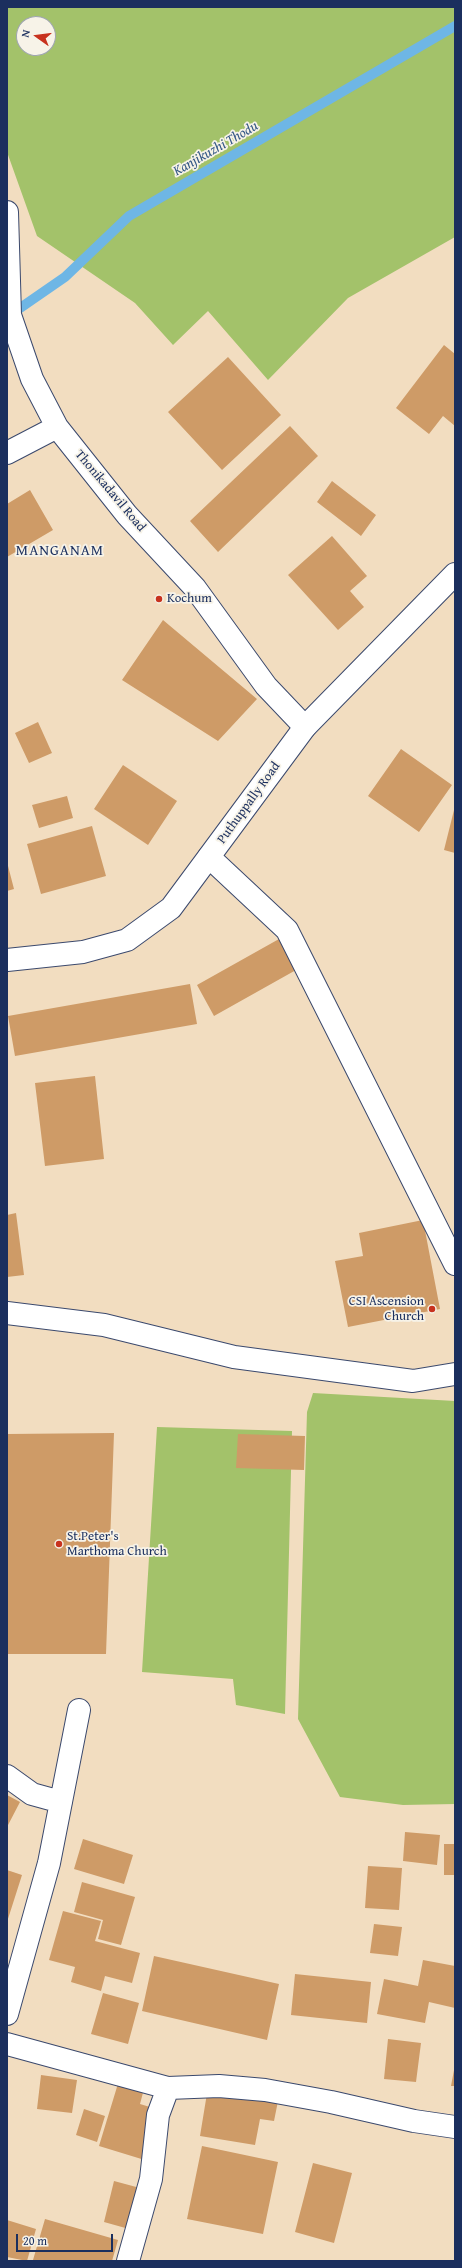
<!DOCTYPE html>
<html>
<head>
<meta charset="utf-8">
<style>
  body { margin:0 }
  #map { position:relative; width:462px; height:2268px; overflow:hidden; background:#f2ddc0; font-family:"Gentium Book Plus",serif }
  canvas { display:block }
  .frame { position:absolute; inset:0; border:8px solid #1b2f5e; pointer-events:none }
  .north { position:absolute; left:16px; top:16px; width:40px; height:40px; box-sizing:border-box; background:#f7f3e8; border:1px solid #9fa5b1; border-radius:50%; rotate:284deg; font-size:11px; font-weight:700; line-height:16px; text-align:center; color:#1b2f5e }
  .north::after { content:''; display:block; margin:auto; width:14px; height:18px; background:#c8321e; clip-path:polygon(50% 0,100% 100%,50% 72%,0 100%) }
  .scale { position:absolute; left:16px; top:2234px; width:97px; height:18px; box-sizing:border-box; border:2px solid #1b2f5e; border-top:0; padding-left:5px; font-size:12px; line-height:14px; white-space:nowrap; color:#1b2f5e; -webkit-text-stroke:3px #f7f3e8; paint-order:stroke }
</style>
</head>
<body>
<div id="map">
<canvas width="462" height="2268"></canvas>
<div class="frame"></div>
<div class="north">N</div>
<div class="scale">20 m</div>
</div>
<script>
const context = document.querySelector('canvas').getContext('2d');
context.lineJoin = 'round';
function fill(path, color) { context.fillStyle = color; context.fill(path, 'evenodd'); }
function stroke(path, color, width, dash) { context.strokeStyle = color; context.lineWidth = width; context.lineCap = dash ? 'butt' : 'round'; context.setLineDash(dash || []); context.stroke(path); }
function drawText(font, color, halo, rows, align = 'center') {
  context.font = font + ' "Gentium Book Plus",serif'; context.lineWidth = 3.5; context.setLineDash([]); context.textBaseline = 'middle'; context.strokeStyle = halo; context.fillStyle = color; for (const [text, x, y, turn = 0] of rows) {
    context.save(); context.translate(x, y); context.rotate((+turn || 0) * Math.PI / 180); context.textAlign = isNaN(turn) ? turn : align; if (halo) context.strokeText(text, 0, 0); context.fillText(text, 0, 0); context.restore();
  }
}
fill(new Path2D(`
  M7,7H455V237L348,298L268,380L208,311L173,345L135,303L37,236L7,152ZM24,24H48V48H24Z
  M313,1393L455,1401V1804L403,1805L340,1797L298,1719L307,1412Z
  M157,1427L292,1431L285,1714L236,1705L233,1679L142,1672Z`), '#a3c26a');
stroke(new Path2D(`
  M10,315L65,277L129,216L455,26`), '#6eb6e5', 10);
fill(new Path2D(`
  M444,345L455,354V426L443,416L429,434L396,408Z
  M228,357L281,415L222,470L168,412Z
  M290,426L318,456L218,552L190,521Z
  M332,481L376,515L361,536L317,502Z
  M30,490L53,530L7,557V504Z
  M332,536L367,576L350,591L364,607L338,630L288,575Z
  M163,620L257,699L218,741L122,680Z
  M38,722L52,753L29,763L15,733Z
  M401,749L452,785L419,832L368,796Z
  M123,765L177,801L148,845L94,809Z
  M67,796L73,818L39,828L32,805Z
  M454,810H455V853L444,850Z
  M92,826L106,876L41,894L27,844Z
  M7,862L14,889L7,891Z
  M279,939L296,970L214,1016L197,985Z
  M190,984L197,1024L15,1056L8,1016Z
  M95,1076L104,1159L45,1166L35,1083Z
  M16,1213L24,1275L7,1277V1215Z
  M423,1220L440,1309L348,1327L335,1261L363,1256L359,1233Z
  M114,1433L106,1654H7V1434Z
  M238,1434L305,1436L304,1470L236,1468Z
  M7,1795L20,1802L7,1827Z
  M405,1832L440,1835L437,1865L403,1861Z
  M83,1839L133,1855L124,1884L74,1869Z
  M444,1844H455V1875H444Z
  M368,1866L402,1868L399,1910L365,1908Z
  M7,1870L22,1875L7,1922Z
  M82,1882L135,1897L121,1945L98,1939L103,1920L74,1912Z
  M63,1911L101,1921L95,1941L140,1953L132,1983L105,1976L101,1991L71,1982L75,1967L49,1960Z
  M374,1924L402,1927L398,1956L370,1953Z
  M154,1956L279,1984L267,2040L142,2011Z
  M423,1960L455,1966V2008L429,2002L425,2023L377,2014L384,1979L418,1986Z
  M295,1974L371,1982L367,2023L291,2015Z
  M103,1993L139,2003L128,2044L91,2034Z
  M388,2039L421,2043L416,2082L384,2079Z
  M454,2070H455V2086H451Z
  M41,2075L77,2080L72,2113L37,2109Z
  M210,2075L281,2086L274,2121L260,2119L255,2145L200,2136Z
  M120,2077L145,2085L140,2104L163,2111L148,2161L99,2146Z
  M84,2109L105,2116L97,2142L76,2135Z
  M202,2146L278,2162L263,2234L187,2219Z
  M313,2163L352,2173L334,2243L295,2232Z
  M114,2181L140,2188L129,2229L104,2222Z
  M45,2219L118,2240L112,2261L33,2260Z
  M7,2220L36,2229L27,2261L7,2257Z`), '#ce9b67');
const minor = new Path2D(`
  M7,212L10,315L32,379L57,427L127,515L195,588L266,686L305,727
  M7,453L57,427
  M209,857L287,930L455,1264
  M7,1313L104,1325L234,1357L413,1381L455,1374
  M7,1776L32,1794L61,1802
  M7,2014L49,1863L79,1710
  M7,2044L168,2088L219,2086L265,2090L331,2102L414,2121L455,2127
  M128,2261L151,2179L158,2115L168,2088`);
const major = new Path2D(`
  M7,960L83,952L127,940L171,908L305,727L455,574`);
stroke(minor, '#3b496d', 24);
stroke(major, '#3b496d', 24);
stroke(minor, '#fff', 22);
stroke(major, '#fff', 22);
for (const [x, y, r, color] of [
  [159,599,4,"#c8321e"],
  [432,1309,4,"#c8321e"],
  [59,1544,4,"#c8321e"]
]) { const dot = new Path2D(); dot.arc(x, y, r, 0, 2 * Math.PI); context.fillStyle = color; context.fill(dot); stroke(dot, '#f7f3e8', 1.5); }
drawText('13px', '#1b2f5e', '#f7f3e8', [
  ["Thonikadavil Road",110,491,50],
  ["Puthuppally Road",249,803,-54]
]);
drawText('13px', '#1b2f5e', '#f7f3e8', [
  ["Kochum",167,599],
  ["CSI Ascension",424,1302,"right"],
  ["Church",424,1317,"right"],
  ["St.Peter's",67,1537],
  ["Marthoma Church",67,1552]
], 'left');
drawText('italic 14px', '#345886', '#f7f3e8', [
  ["Kanjikuzhi Thodu",216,149,-30]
]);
context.letterSpacing = '1px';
drawText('15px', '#1b2f5e', '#f7f3e8', [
  ["MANGANAM",60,551]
]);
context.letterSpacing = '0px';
</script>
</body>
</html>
